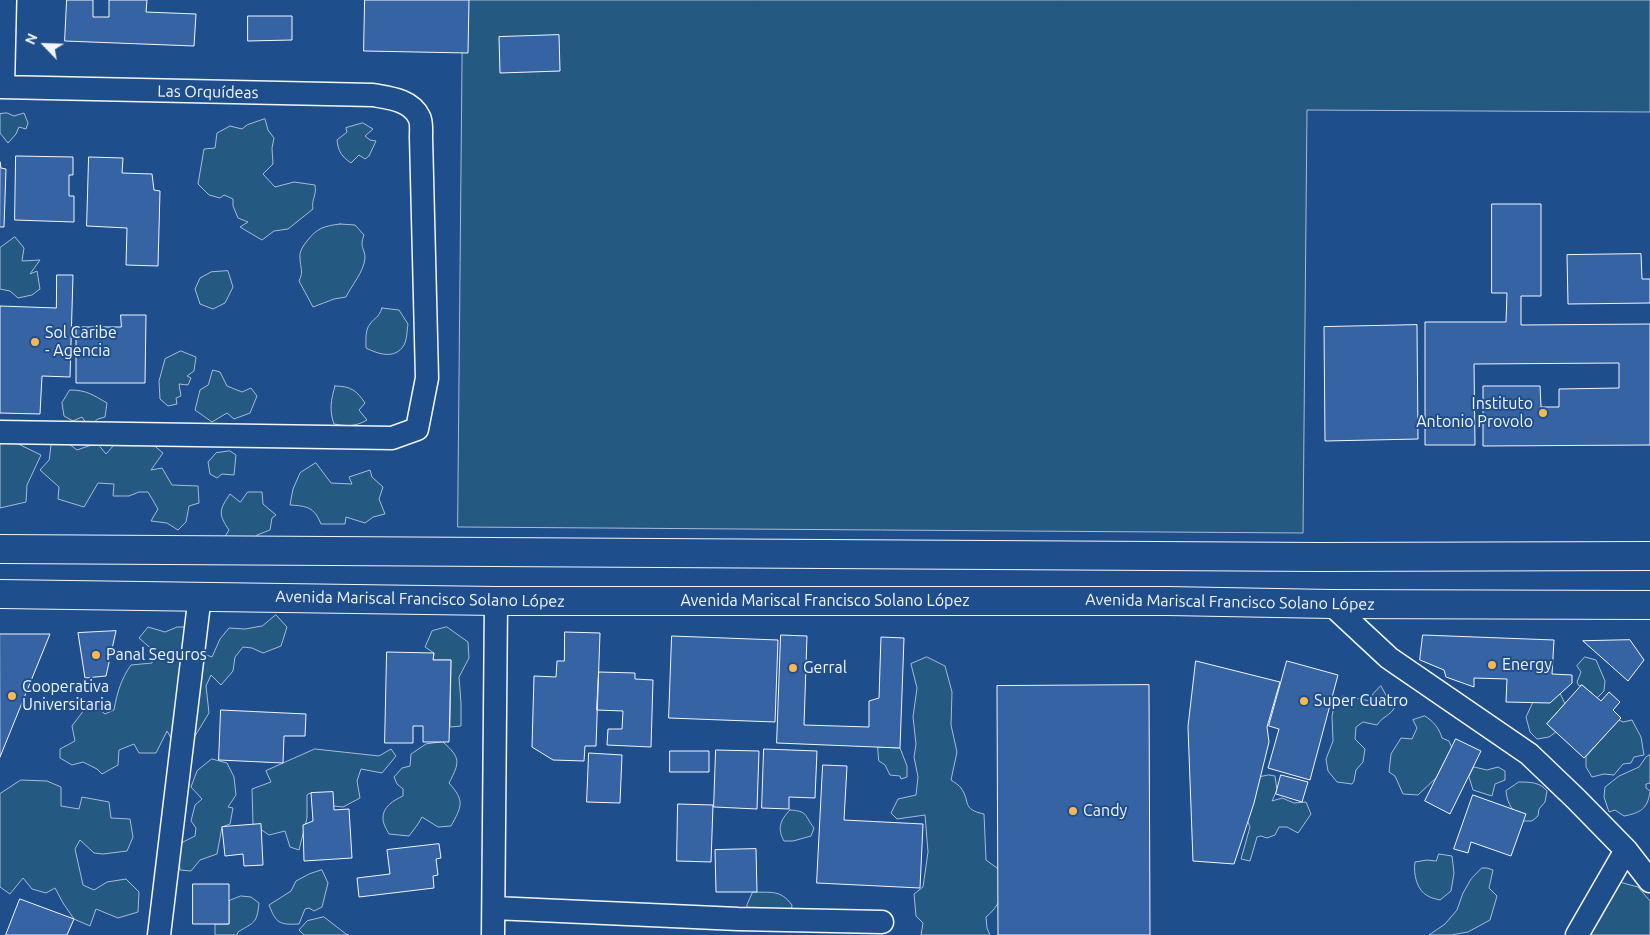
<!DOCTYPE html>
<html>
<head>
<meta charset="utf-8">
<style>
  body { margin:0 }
  #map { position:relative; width:1650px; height:935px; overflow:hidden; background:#1f4e8c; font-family:Ubuntu,sans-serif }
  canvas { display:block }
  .north { position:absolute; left:20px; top:20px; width:50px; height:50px; -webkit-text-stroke:4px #1f4e8c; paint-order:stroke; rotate:294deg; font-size:14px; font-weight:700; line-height:20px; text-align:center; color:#f2f6ff }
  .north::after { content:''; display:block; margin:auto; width:18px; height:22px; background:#f2f6ff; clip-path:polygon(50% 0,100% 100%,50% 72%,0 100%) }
</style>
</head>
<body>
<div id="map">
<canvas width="1650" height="935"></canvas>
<div class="north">N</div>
</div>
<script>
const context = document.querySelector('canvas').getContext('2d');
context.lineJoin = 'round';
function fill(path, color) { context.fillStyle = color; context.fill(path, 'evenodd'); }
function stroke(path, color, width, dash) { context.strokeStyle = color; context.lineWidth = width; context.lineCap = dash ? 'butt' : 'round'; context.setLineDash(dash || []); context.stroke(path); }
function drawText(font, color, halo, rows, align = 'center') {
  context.font = font + ' Ubuntu,sans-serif'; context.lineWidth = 4; context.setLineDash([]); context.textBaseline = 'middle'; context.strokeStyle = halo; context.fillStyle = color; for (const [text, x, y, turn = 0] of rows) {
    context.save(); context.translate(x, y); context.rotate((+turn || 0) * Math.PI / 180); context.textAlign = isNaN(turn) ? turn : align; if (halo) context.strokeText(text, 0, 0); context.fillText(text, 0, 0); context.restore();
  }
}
const green = new Path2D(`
  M463,0H1650V112L1307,110L1303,533L458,527Z
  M7,113L14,116L24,113L28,123L26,129L19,127L16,134L8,143L0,133V114Z
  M265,119L268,130L274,138L272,148L273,164L263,174L275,187L294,182L315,185C317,196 311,199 313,209L288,229L274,231L262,240L240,227L248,222L238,218L233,206V199L224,195L220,198L209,195L198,184L204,149L215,148L217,133L230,126L242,129L247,125Z
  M363,123L373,129L365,136L370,140L376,141L369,156L365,159L359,155L351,163C342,157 338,151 337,140L347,132L346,128Z
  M340,224L355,225L364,235C359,248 365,248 365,258C364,272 351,286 346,297L334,299L313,307L299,281C304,271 300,268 300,258C299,252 303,246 307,241C317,228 324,226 340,224Z
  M15,237L24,248L22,261L40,260L30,274L37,271L40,289L32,295L18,298L10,291L0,289V248Z
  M228,271L233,287L225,303L213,309L200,304L195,289L200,278L211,272Z
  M382,308L399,310L408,324C407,330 407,340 404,345C395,360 378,354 366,348C366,340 365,330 370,324C376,316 378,319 382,308Z
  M181,351L196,357L194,371L187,376L191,378L188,385L179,384L181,396L176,398L177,404L168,406L160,399L159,381L165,359Z
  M213,370L220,372L227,386L242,392L251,388L257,396L250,413L234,419L227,413L212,422L195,410L200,390L208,385Z
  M335,386C351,386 357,391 365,403L359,410L367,420C355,427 347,426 334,424C329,410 331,400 335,386Z
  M70,390C87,390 93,395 107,403L105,417L98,419L88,426L82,417L73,421L64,416L62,403Z
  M8,439L41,455L27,485L26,502L0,508V440Z
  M52,440H64L77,450L97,443L106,454L114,445L151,443L163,453L151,470L162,468L172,485L198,486L199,503L189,506L186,522L178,530L167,523L151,521L158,509L148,492H139L129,496H113L114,484L98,483L84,507L58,499L59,487L40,470L49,460Z
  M230,451L236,455L234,475L222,474L217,478L210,474L208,462L216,453Z
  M316,463L331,483L352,484L349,477L370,470L372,477L383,487L379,499L385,514L373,517L365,523L346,517L345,524H321C314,507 307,506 290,505L293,489L300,473Z
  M248,492H262L263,504L276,515L272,518L270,530L257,535L256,542L224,538L229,530C218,514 219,510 230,494L240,502Z
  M276,615L287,627L281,646L263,653L252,648L243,647L235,657L233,671L221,685L211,675L206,686L209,713L195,736L175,745L167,731L156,753H139L134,744L119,750L118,765L102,774L97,769L83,762L72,765L60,758V749L75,741L72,726L87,706L92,704L105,714L114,710C117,693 121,679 131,665L152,663L155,652L139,638L148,627L165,632L177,627H197L204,654L212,657L220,639L229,628L245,629L262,626Z
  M447,627L468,642L469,658L459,677L461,703V726L450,727L451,660H433L434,653L425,647L432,631Z
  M927,657L945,666L952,692L951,725L957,752L951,780C954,782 959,785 961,788C971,802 961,809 984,814L986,860L1008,876C1004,892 999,907 986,917L987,928L990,935H921L923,923L916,916L914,894L923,887L928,852L925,815L897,819L891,813L898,799L916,795L918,777L914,757L916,744L913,717L917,688L911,664Z
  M1585,657L1596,660L1605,681L1604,691L1597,698L1582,685L1579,686L1577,682L1581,672L1577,666Z
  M1381,686L1388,699L1395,707C1390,716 1383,716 1377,725L1363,722L1356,727L1355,739L1365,749L1363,762L1356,770L1354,781L1352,784L1337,782L1328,771L1326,759L1333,741L1332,716L1335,702L1343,696L1371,701L1373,694Z
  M1560,693L1565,704L1547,724L1556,732L1549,737L1537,739L1530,732L1526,717L1533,702Z
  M1425,716C1434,722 1439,728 1442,738L1449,741L1452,748L1437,777L1418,795L1403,794L1395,776L1389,772L1391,754L1401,738L1412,739L1417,728L1413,720Z
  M1619,720L1623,722L1632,720L1641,737L1644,755L1634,757L1631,763L1623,764L1614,775L1604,774L1592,777L1586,767V757Z
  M443,742C461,758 460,762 449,783C465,801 462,806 451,826L438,827L422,817L418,824L409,836L389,834C387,830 383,824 383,819C382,807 394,800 403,796V789L397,784L394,777L402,768L410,766L411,754L426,744Z
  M878,747L900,748L907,766V777L901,779L900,776L890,775L885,765L879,761Z
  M315,749L379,756L391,749L396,756L382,773L361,769L357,781L360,798L343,807L325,805L310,793L307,795V818L299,850L290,847L285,831L269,835L253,824L252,789L271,782L266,771Z
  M1650,755V783L1646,784V788L1650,791C1648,809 1640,813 1624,816L1615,810L1609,812L1604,797L1605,787L1619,776L1639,767L1646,757Z
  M212,759L227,763L234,777L236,795L228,807L233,808L230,824L222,827L217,854L200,860L191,871L180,870L178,852L181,843L195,836L196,828L191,821L195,805L202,799L191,787L197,771Z
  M1474,767L1487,770L1498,767L1505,771V780L1495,784L1492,796L1473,790L1469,777Z
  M1269,775L1275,776L1277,790L1272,801L1282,798L1294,803L1306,802L1311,814L1298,833L1287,827H1279L1275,835L1267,838L1261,836L1257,837L1250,861L1241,859L1250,827L1245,815L1255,778Z
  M21,780L47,781L61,787V806L79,809L82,797L109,802L111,818L130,819L133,837L127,851L103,854L94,853L80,840L75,849L83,885L94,890L107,882L126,879L139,892L138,912L118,918L96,909L90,926L74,919L63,903L55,888L46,893L32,889L23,878L10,894L0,887V794Z
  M1519,782C1530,782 1540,782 1547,791L1545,802L1539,809L1538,816L1532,821H1523C1514,812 1507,805 1506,791Z
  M790,810C808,811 804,815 814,828L811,836L793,841H784C777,829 780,820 790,810Z
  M1439,854L1452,856L1454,873L1451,891L1440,900C1436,899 1431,898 1428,896C1417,891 1413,874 1415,862L1427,860L1436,861Z
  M1482,868H1487L1493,870L1489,888L1497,896L1490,920L1468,932L1451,935H1429L1445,924L1457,910L1463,893L1471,879Z
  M322,870L328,883L322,907L314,911L309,908L305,909L299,924C279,925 276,923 269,905L291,891L296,881L309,874Z
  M1612,880L1638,887L1650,901V935H1576Z
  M753,892C771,893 780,889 792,905L791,913L747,915V905Z
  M241,896L251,897L259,903C257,924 254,922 238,932L237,935H215V924H229V901Z
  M324,917L346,934L349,935H304L299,930L307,921Z`);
fill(green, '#245a82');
stroke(green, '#a8bbd7', 1);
const building = new Path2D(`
  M67,0H93V17H109V0H147L146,12L196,14L194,46L65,41Z
  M365,0H469L468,53L364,51Z
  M248,16H292V40L248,41Z
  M559,35L560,71L500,73L499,37Z
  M16,156L73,157V175H69V196H74V222L15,220Z
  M89,157L123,158L122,173L152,174L154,190L160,191L158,266L126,265L127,228L87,226Z
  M0,162L1,168L6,169L4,227H0Z
  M1492,204H1541V296H1521V325L1650,324V445L1483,446V386H1540L1541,407H1559V389L1619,388V363L1474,364L1475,445H1425V322H1506L1507,293H1492Z
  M1641,254L1642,279H1650V303L1568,304L1567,255Z
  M57,275H73L70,377L42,376L40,414L0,413V306L56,308Z
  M121,315H146L145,383H76V327H121Z
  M1417,325L1418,439L1325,441L1324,327Z
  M116,631L106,676L85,678L78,633Z
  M565,632L600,633L596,746H585L584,761L553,760L532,747L534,676L556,677L557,661H564Z
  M0,634H50L0,757Z
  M781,635L807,636L804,725L869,727V701L879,698L881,637L904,638L900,748L777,743Z
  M1423,635L1554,640L1552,674L1572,675V683L1550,703L1506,702L1507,679L1474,678V687L1446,677L1444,670L1420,660Z
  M672,636L778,640L775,722L669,718Z
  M1630,640L1644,660L1628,681L1583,641Z
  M387,652L434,653L433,660H451L449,742H423V726H413V743H385Z
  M1196,661L1280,682L1267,727L1269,742L1254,803L1234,864L1193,861L1188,727Z
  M1287,661L1338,675L1310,780L1268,768L1279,729L1269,726Z
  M599,672L635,673V679L653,680L651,747L607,745L608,729H622L623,711L597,710Z
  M1149,685L1150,935H998L997,686Z
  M1582,685L1601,701L1609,692L1620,702L1613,710L1621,718L1584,758L1547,724Z
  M221,710L306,714L305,736H284L283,763L219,760Z
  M1456,739L1481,751L1450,814L1425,801Z
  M764,749L817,751L815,798L789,797V809L762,808Z
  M716,750L759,751L757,809L714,807Z
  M670,751H709V772H670Z
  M589,753L622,755L620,803L587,802Z
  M823,765L847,766L844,820L923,824L920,888L817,883Z
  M1281,775L1308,782L1302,802L1276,794Z
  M333,792L334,810L349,809L352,858L304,861L303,825L313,821L311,793Z
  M1473,795L1526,814L1511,856L1471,842L1468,853L1454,849Z
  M678,804L713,805L711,862L677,861Z
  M261,824L263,865L244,866L243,854L225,856L222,827Z
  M439,844L441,858L436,859L438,875L433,876L434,888L359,897L357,878L390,874L387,850Z
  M756,849L757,892H716L715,850Z
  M193,884H229V924H193Z
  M20,899L74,919L67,935H6Z`);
fill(building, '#3563a3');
stroke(building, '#f2f6ff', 1);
const street = new Path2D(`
  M0,87L373,95C390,98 411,100 419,117C422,122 421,131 421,137L427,378L417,429L392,438L0,432
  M3,87L5,0
  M1331,604L1389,658L1529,754L1576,799L1626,850L1650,881
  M494,908L738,919L882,922
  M159,935L200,595
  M493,935L496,601
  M1577,935L1626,850`);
const primary = new Path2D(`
  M0,549L1320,557L1650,556
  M0,594L496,601H1168L1331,604L1650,605`);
stroke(street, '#f2f6ff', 25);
stroke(primary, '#f2f6ff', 30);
stroke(street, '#1f4e8c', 22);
stroke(primary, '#1f4e8c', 28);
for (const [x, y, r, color] of [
  [35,342,5,"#ffb74d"],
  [1543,413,5,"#ffb74d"],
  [96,655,5,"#ffb74d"],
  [1492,665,5,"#ffb74d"],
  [793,668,5,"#ffb74d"],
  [12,696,5,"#ffb74d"],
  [1304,701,5,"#ffb74d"],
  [1073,811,5,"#ffb74d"]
]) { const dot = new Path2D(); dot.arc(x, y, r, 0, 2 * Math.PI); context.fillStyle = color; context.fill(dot); stroke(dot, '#1f4e8c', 2); }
drawText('16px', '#f2f6ff', '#1f4e8c', [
  ["Las Orquídeas",208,92,1],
  ["Avenida Mariscal Francisco Solano López",420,599,1],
  ["Avenida Mariscal Francisco Solano López",825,601],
  ["Avenida Mariscal Francisco Solano López",1230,602,1]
]);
drawText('16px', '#f2f6ff', '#1f4e8c', [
  ["Sol Caribe",45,333],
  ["- Agencia",45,351],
  ["Instituto",1533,404,"right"],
  ["Antonio Provolo",1533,422,"right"],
  ["Panal Seguros",106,655],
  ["Energy",1502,665],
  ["Gerral",803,668],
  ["Cooperativa",22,687],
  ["Universitaria",22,705],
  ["Super Cuatro",1314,701],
  ["Candy",1083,811]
], 'left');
</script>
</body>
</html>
